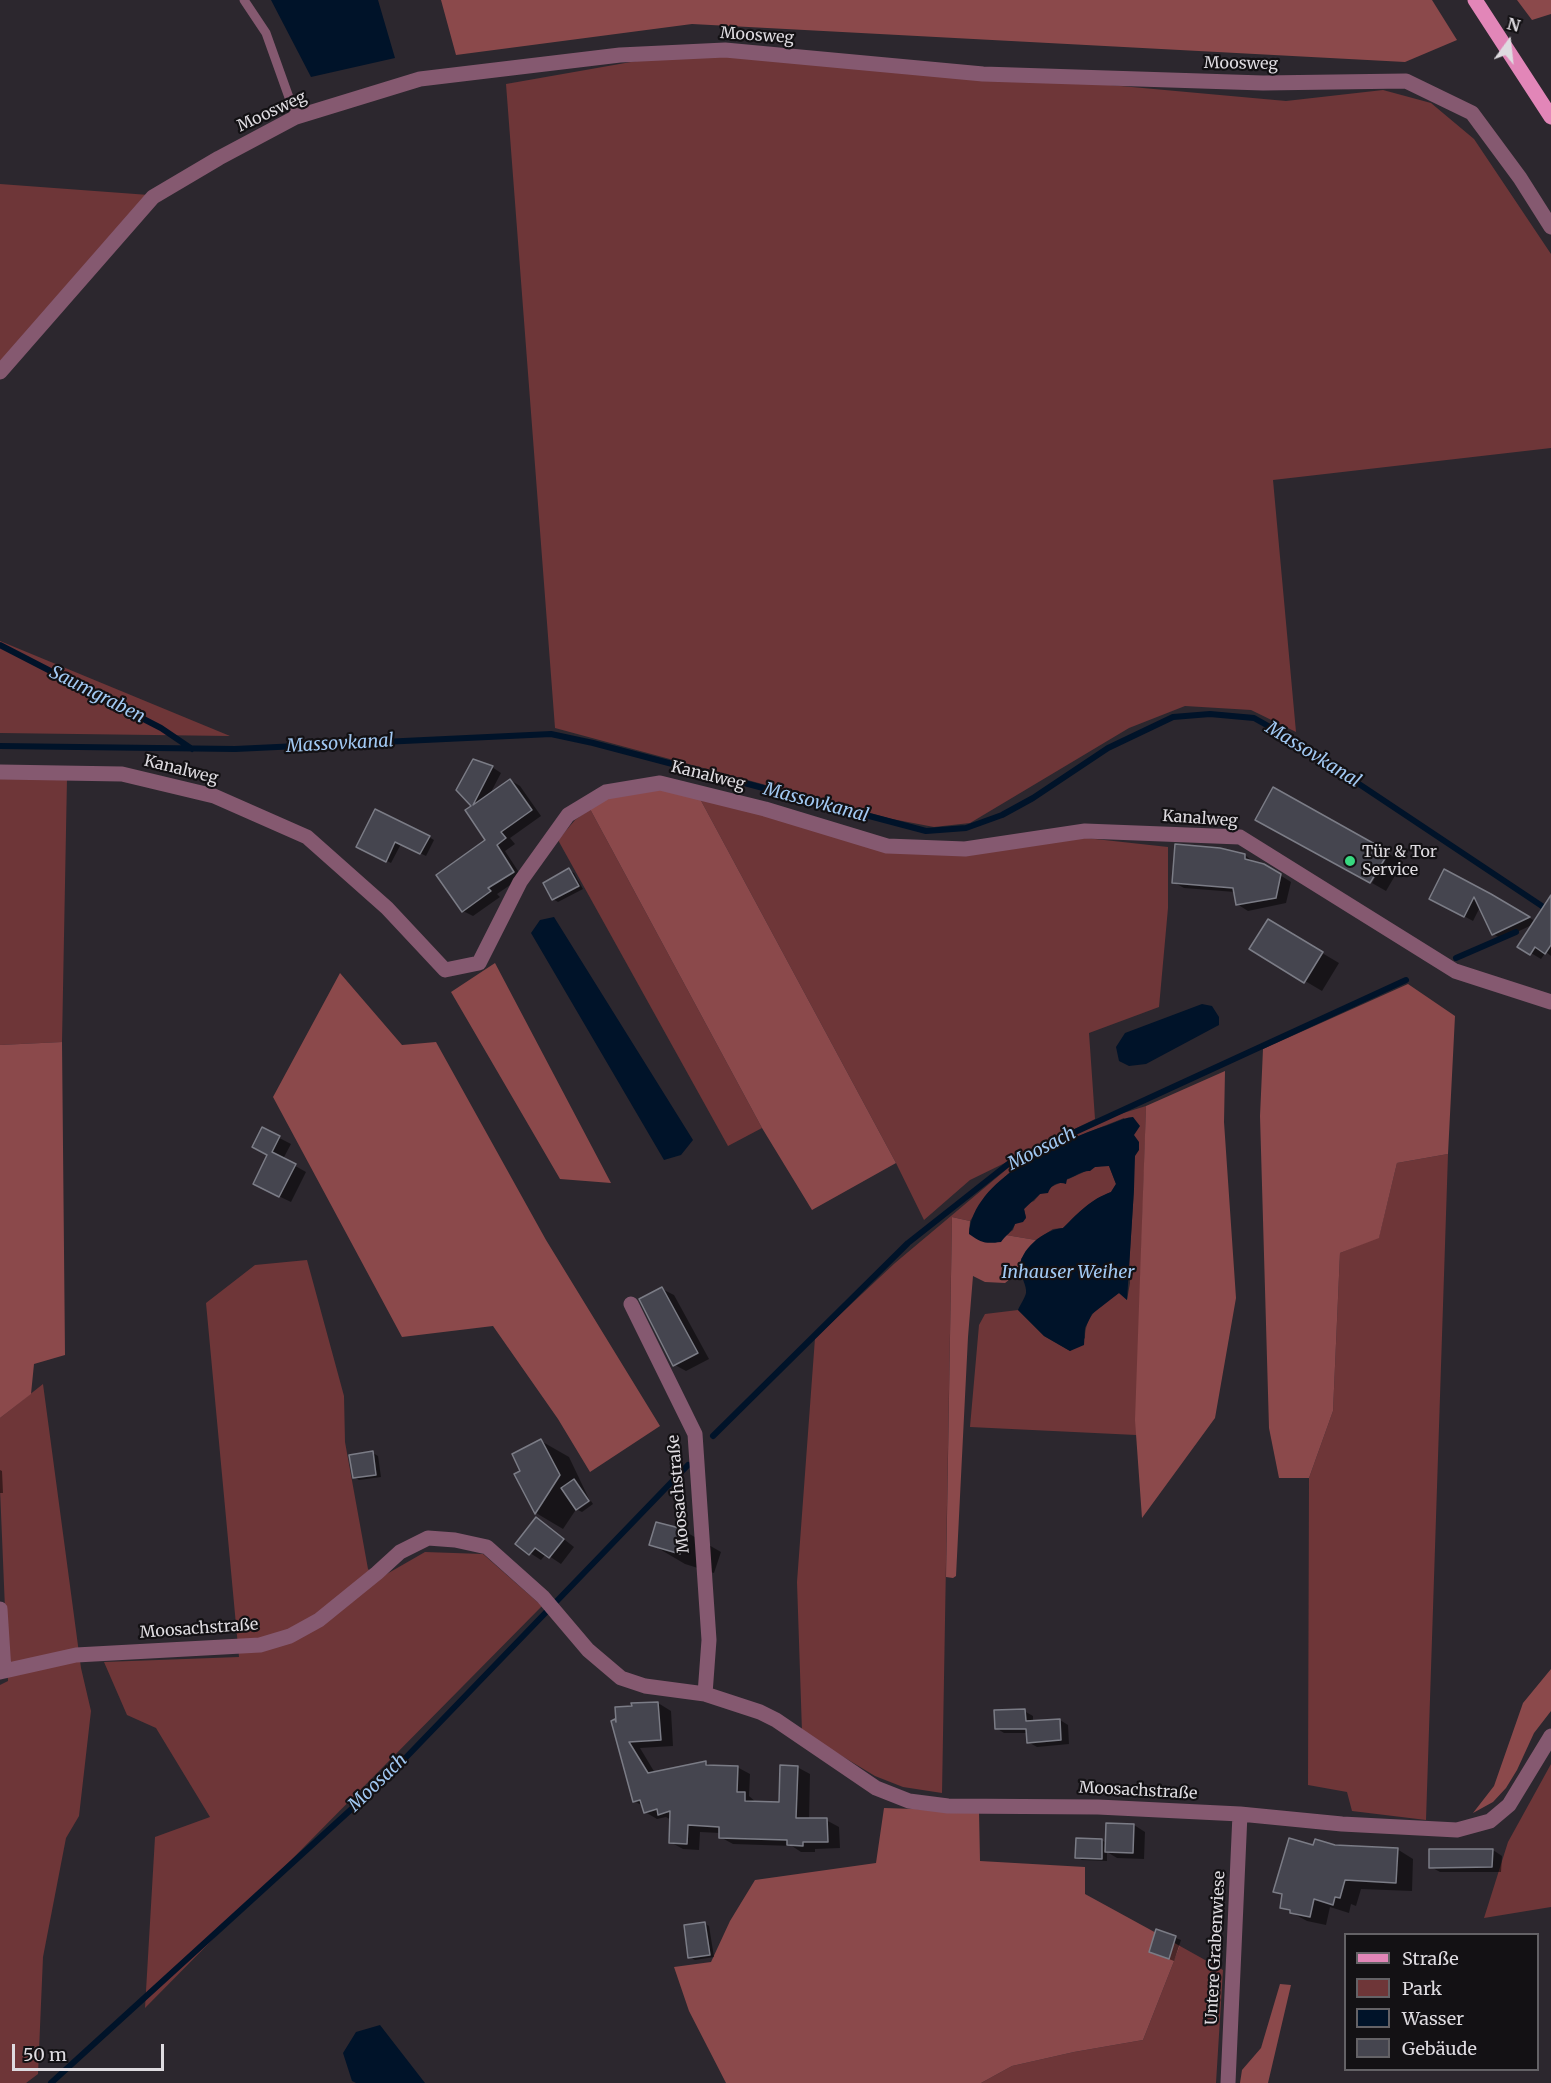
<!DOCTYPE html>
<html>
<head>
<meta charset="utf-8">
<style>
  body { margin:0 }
  #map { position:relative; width:1551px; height:2083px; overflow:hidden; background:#2c272e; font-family:Merriweather,serif }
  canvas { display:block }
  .legend { position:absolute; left:1344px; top:1933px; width:195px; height:138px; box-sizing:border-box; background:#131114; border:2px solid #646266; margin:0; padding:8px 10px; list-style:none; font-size:18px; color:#dedbe0 }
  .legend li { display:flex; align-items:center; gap:12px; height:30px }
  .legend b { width:30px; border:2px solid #646266 }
  .north { position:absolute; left:1479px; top:12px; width:60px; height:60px; -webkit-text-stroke:4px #131114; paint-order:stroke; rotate:15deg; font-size:16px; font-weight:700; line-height:24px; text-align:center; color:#dedbe0 }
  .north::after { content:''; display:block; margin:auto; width:21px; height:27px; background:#dedbe0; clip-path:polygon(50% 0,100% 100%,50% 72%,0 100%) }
  .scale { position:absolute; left:12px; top:2044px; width:152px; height:27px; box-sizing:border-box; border:3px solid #dedbe0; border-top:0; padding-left:8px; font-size:18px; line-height:21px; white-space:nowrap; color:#dedbe0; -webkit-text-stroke:4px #131114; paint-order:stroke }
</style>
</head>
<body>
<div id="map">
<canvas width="1551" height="2083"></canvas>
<ul class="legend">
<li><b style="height:8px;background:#e286b8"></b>Straße</li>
<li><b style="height:16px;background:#6e3638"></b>Park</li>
<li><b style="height:16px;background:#001329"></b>Wasser</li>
<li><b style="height:16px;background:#45454f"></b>Gebäude</li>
</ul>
<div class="north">N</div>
<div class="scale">50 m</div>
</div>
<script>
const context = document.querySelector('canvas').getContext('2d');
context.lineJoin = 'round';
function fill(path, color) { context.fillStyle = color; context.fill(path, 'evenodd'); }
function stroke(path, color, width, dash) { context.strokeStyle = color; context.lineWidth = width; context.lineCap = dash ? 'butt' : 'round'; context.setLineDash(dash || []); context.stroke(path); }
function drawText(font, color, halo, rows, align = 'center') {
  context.font = font + ' Merriweather,serif'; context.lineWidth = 4.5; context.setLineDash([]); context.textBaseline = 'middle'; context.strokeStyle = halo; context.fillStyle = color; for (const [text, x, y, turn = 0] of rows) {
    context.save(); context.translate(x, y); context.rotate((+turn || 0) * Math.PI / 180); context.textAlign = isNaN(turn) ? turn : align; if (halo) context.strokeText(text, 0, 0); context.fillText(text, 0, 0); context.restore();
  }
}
fill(new Path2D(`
  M699,50H724L1286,101L1383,90L1431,103L1474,139L1551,254V448L1273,480L1296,732L1251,710L1185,706L1129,728L970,823L934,827L892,819L555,728L506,84Z
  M0,184L149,195L0,362Z
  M0,641L230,736L0,733Z
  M0,778H67L62,1042L0,1045Z
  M698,795L882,849L1086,838L1168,847V908L1159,1007L1089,1033L1095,1119L970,1180L924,1220L896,1163Z
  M590,809L762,1128L728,1146L558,840L575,820Z
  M1146,1106L1136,1435L970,1427L979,1325L985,1314L1018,1310L1044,1336L1070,1351L1085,1338C1085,1315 1101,1304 1119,1293L1127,1300L1130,1283L1129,1267L1134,1189V1135L1124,1118L1086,1133L1042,1154L1010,1172L988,1193L970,1221L952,1217L942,1793L903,1787L875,1776L802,1732L797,1582L815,1338L895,1263L1014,1163L1117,1115Z
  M1448,1154L1426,1820L1352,1811L1347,1792L1308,1785L1309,1478L1333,1411L1340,1253L1379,1237L1397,1163Z
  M1106,1165L1109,1166L1116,1184L1111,1192C1090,1200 1080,1212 1063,1228L1053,1229L1036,1240L1006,1235L1013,1230L1015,1224L1026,1217L1024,1209L1029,1203L1034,1201L1040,1194L1051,1187L1095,1167Z
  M307,1260L344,1396L345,1442L368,1569L378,1579L425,1552L483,1554L542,1606L145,2008L155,1837L210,1817L156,1728L127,1715L104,1662L239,1657L206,1303L255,1265Z
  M43,1384L81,1668L91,1711L79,1816L66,1838L43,1957L38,2074L26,2083H0V1685L8,1681L0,1489V1418Z
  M1551,1764V1907L1484,1918L1508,1842Z
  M1180,1946L1223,1970L1216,2083H981L1012,2066L1074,2052L1143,2040Z`), '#6e3638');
fill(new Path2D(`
  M441,0H1432L1457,40L1405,62L692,24L456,55Z
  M1517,0H1551V14L1532,20Z
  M657,787L698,795L896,1163L812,1210L762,1128L590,809L612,795Z
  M495,963L611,1183L560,1179L451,992Z
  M340,973L402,1045L436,1042L546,1240L660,1426L590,1472L558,1419L493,1326L402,1337L273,1097Z
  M1408,984L1455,1016L1448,1154L1397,1163L1379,1238L1340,1253L1333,1411L1309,1478H1279L1269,1428L1260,1116L1263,1049Z
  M62,1042L65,1355L34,1364L31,1394L0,1418V1045Z
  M1225,1071L1224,1122L1236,1298L1215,1418L1142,1518L1135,1420L1146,1106Z
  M952,1217L970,1221L969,1234L1006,1235L1036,1240L1021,1259L1020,1271L1005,1283L985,1282L973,1276L968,1337L956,1576L953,1578L946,1577Z
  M1551,1669V1711L1534,1733L1517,1770L1506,1788L1493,1802L1473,1813L1494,1786L1523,1703Z
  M884,1808L979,1811L980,1861L1085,1867V1894L1180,1946L1143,2040L1074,2052L1012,2066L981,2083H726L689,2011L674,1967L711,1962L730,1921L755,1880L876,1863Z
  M1280,1984L1291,1985L1268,2083H1240L1242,2070L1261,2048Z`), '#8b494b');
fill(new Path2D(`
  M271,0H378L395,58L311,77Z
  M554,917L693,1140L681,1155L664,1160L531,933L540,920Z
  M1202,1004L1212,1006L1219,1017V1025L1146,1064L1129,1066L1119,1061L1116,1047L1125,1033Z
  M1133,1117L1140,1126L1134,1135L1139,1142V1150L1135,1156L1134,1189L1127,1300L1119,1293L1092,1314L1085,1328L1084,1345L1070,1351L1044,1336L1018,1310C1020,1305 1025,1298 1026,1293C1027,1286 1021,1277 1020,1270C1018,1250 1045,1229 1063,1228C1080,1211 1090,1200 1111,1192L1116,1184L1109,1166L1095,1167L1090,1171C1083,1170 1074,1177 1067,1179L1066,1184C1058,1181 1051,1185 1048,1193L1040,1194L1024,1209L1026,1218L1023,1222L1015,1224C1012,1232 1006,1235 1001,1242C985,1244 982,1243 969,1234C973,1179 1056,1143 1102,1127C1113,1124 1122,1118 1133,1117Z
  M380,2025L425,2083H356L352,2081L343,2053L356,2032Z`), '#001329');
fill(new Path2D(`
  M492,767L501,773L490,794L510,780L520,786L541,816L510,838L515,844L505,851L522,877L497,894L500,897L473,916L463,911L488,840L473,806L458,790Z
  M429,837L434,840L426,856L401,844L391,863L358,847Z
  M1389,854L1403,862L1386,891L1372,883Z
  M1245,855L1255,863L1264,865L1291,882L1286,903L1248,911L1237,904L1235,892L1184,888L1173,882Z
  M569,870L574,873L583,889L558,902L553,899Z
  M1445,871L1535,921L1551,915V956L1546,952L1541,959L1519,946L1534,924L1502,939L1493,934L1480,907L1473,921L1440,903Z
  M1268,921L1339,963L1322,991L1251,949Z
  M262,1129L291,1144L283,1159L306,1172L291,1202L266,1190L269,1155Z
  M662,1289L674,1295L709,1359L686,1371L675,1365Z
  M541,1441L569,1457L589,1499L577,1508L563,1529L536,1513L516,1475L522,1471Z
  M373,1453L378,1456L381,1477L359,1480L354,1477Z
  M0,1470L2,1471L3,1493H0Z
  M591,1501L593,1504L582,1512L578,1510Z
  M547,1526L574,1547L561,1564L546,1554L541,1560L530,1553Z
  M686,1532L721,1552L714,1573L685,1564L651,1544Z
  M658,1703L671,1711L673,1746L640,1748L655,1773L706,1763L712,1766L737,1767L750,1774L749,1796L757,1803L781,1804L797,1767L810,1774L809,1820H826L839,1827L840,1848L815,1849V1852H801L792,1846L733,1844L720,1837V1833L700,1832L699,1850L683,1849L670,1842L671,1820L666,1817L657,1819L645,1812L643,1806L634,1801L615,1721L618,1723Z
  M1024,1711L1033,1716V1722L1060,1720L1068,1725L1069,1744L1037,1747L1028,1742V1733H1004L996,1728Z
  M1107,1825H1134L1145,1832L1144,1859L1117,1858L1107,1852V1861L1082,1860L1077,1857L1078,1839L1102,1840L1106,1843Z
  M1314,1847L1397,1849L1413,1859L1412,1891L1361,1889L1356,1906L1351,1904L1349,1913L1330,1907L1326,1925L1307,1921L1281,1907L1284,1896L1275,1892Z
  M1493,1850L1502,1856L1501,1872H1440L1431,1867Z
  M704,1923L709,1926L714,1957L695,1960L690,1957Z
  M1157,1931L1181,1940L1174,1961L1156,1954Z`), '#0007');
stroke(new Path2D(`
  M0,645L161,728L192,749
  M0,746L235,749L551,734L593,743L926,831L966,828L1002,815L1033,798L1108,748L1173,717L1210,714L1254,718L1293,740L1551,912
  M1456,958L1516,932
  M713,1436L908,1243L1012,1161L1406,980
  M51,2083L391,1773L688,1465`), '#001329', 6);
const building = new Path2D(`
  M473,759L493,766L473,805L510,779L532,810L501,832L506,838L497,845L514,872L488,888L491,891L462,912L436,875L485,840L465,810L471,806L456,790Z
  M1273,787L1389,852L1370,883L1255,820Z
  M375,809L430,836L420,854L395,842L386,862L356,847Z
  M1175,844L1220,848L1245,854V859L1264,864L1281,874L1276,898L1236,905L1233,888L1172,883Z
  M569,868L579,886L552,900L543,883Z
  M1444,869L1491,894L1530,917L1492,935L1474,897L1464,917L1429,899Z
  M1551,895V945L1545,954L1535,947L1530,955L1517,947Z
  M1268,919L1323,952L1304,983L1249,949Z
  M262,1127L280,1136L272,1152L296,1164L279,1197L253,1184L267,1155L252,1147Z
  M662,1287L698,1353L673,1366L639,1299Z
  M541,1439L560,1475L535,1514L514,1474L520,1471L512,1454Z
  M373,1451L376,1475L353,1478L349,1455Z
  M574,1479L589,1501L576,1510L561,1488Z
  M536,1517L564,1539L549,1558L535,1548L529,1555L515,1544Z
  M656,1522L687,1530L680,1554L649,1545Z
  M658,1702L661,1740L629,1742L648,1773L706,1761V1765L738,1766L737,1792H745V1801L779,1802L780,1765L798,1766L796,1818H827L828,1842H803V1846L787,1845V1840L719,1838V1827L688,1825L687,1844L669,1843L670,1811L658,1815L657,1809L644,1813L640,1800L633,1802L611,1721L615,1719L616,1722L615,1707L632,1706L631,1703Z
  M1025,1709L1026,1721L1060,1719L1061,1740L1027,1743L1026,1729H995L994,1710Z
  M1106,1823L1134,1824L1133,1853L1105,1852Z
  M1076,1838L1102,1839V1859L1075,1858Z
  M1289,1838L1313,1845L1315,1839L1335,1845L1398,1848L1396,1883L1345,1880L1340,1898L1335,1897L1333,1905L1314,1899L1310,1917L1290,1913V1910L1280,1908L1282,1894L1273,1892Z
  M1429,1849H1493L1492,1867L1429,1868Z
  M705,1922L710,1955L688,1958L684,1925Z
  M1156,1929L1176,1936L1169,1959L1149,1952Z`);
fill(building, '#45454f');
stroke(building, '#7b7c86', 1.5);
stroke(new Path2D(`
  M244,0L266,33L296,117`), '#855970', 9);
stroke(new Path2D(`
  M0,372L153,197L219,158L296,117L420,79L620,55L725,50L983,74L1263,83L1406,81L1472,113L1520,178L1551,227
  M0,772L122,774L214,796L307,837L387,908L445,970L479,963L520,882L568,815L606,792L660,783L765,809L887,846L965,849L1085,831L1240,837L1455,971L1551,1002
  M631,1304L695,1434L709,1640L705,1694
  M0,1609L4,1671
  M0,1672L76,1655L260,1645L290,1636L319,1620L377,1573L400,1552L428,1538L455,1540L487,1547L543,1597L588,1650L621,1678L645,1686L705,1694L760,1712L776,1720L876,1788L909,1801L948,1806L1098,1807L1240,1814L1342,1824L1457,1830L1490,1821L1509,1805L1551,1736
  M1228,2083L1240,1814`), '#855970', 15);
stroke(new Path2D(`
  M1475,0L1551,117`), '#e286b8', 15);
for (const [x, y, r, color] of [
  [1350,861,6,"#38d880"]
]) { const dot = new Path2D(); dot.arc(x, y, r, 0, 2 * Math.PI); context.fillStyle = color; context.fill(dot); stroke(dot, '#131114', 2); }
drawText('16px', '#dedbe0', '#131114', [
  ["Moosweg",757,36,4],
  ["Moosweg",1241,64,1],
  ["Moosweg",272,112,-25],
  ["Kanalweg",181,770,14],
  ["Kanalweg",708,776,14],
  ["Kanalweg",1200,819,4],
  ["Moosachstraße",679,1494,-95],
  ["Moosachstraße",199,1629,-4],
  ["Moosachstraße",1138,1791,3],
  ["Untere Grabenwiese",1216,1948,-87]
]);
drawText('16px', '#dedbe0', '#131114', [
  ["Tür & Tor",1362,852],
  ["Service",1362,870]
], 'left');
drawText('italic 18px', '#a1c8f2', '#131114', [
  ["Saumgraben",97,695,27],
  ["Massovkanal",340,744,-3],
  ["Massovkanal",1313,755,32],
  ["Massovkanal",816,803,15],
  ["Moosach",1042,1149,-27],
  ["Inhauser Weiher",1068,1273],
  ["Moosach",378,1783,-44]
]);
</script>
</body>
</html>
